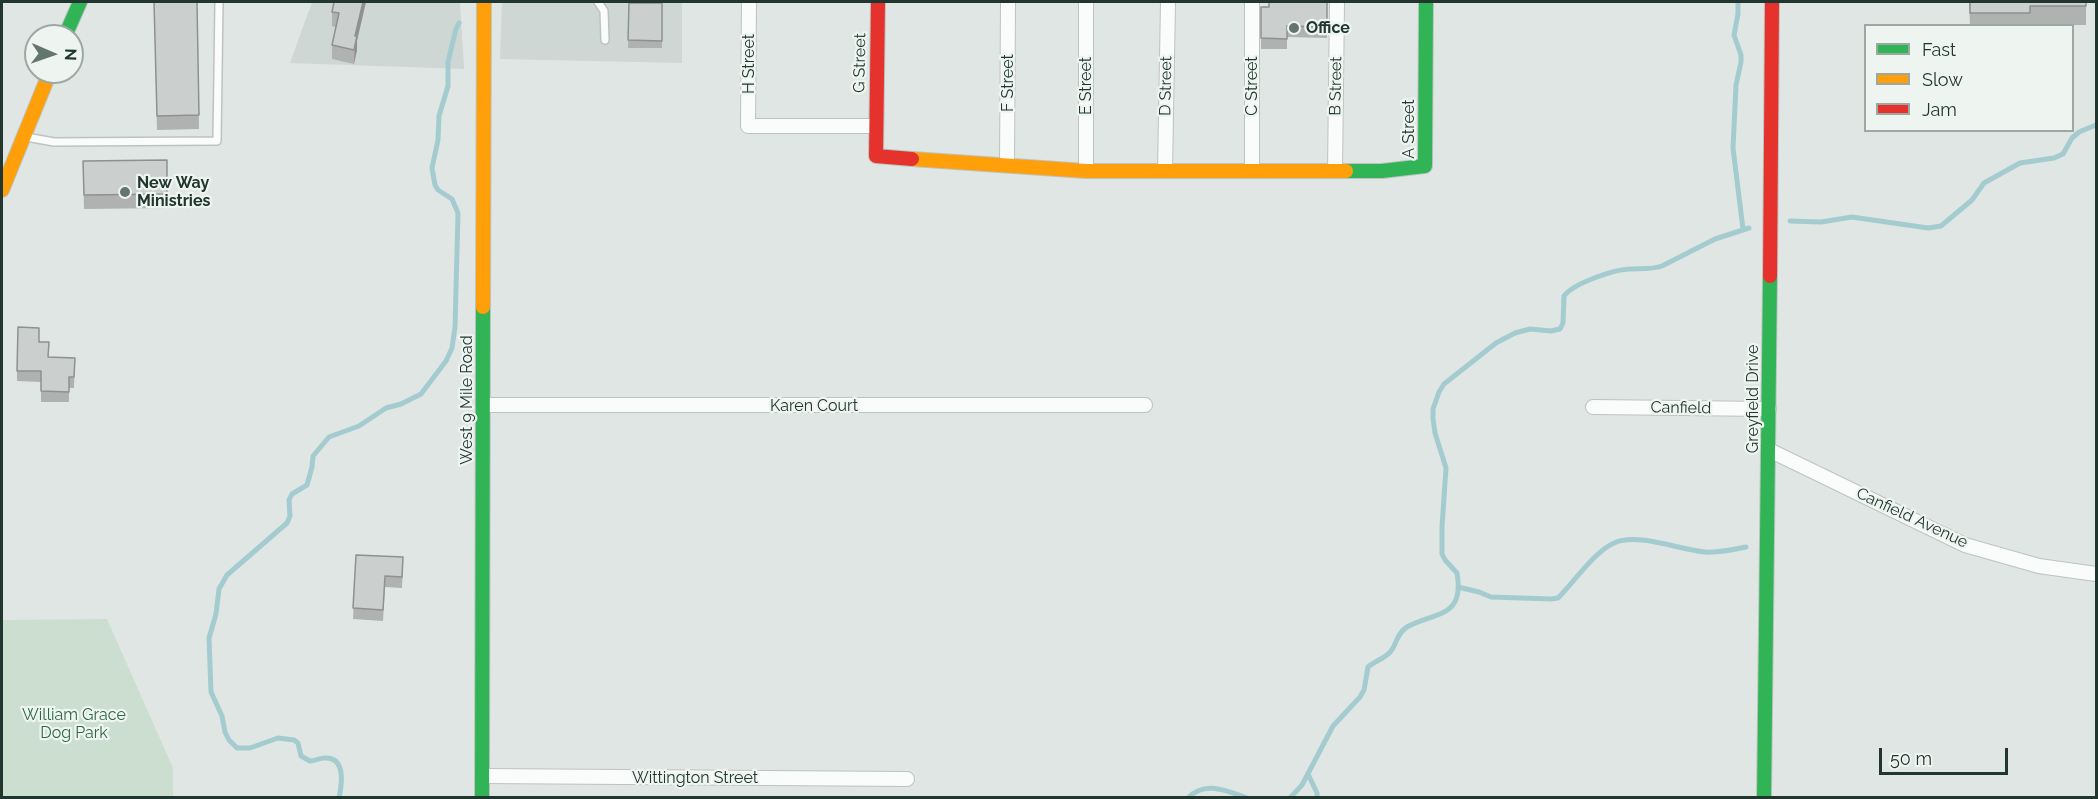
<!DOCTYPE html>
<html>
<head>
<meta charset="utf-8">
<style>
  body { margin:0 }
  #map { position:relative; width:2098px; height:799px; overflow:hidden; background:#e0e6e3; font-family:Raleway,sans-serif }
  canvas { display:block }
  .frame { position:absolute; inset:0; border:3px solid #21362f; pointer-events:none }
  .legend { position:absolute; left:1864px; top:24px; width:210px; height:108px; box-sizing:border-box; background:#eef5f1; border:2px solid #9ca9a3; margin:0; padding:8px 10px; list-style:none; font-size:18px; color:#21362f }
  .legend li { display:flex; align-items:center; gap:12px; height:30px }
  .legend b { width:30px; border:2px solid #9ca9a3 }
  .north { position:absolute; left:24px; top:24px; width:60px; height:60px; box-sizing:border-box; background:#eef5f1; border:2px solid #9ca9a3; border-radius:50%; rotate:92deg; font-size:16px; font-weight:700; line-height:24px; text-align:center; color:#21362f }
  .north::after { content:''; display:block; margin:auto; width:21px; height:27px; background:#64746e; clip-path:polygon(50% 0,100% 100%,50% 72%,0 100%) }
  .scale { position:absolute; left:1879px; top:748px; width:129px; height:27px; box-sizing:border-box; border:3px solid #21362f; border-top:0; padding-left:8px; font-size:18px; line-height:21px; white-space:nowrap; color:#21362f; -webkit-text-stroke:4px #eef5f1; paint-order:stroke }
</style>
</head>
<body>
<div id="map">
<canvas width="2098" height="799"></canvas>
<div class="frame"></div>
<ul class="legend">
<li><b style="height:8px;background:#30b455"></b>Fast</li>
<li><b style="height:8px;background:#ff9f0a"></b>Slow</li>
<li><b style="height:8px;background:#e5322d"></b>Jam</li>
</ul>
<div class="north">N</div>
<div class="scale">50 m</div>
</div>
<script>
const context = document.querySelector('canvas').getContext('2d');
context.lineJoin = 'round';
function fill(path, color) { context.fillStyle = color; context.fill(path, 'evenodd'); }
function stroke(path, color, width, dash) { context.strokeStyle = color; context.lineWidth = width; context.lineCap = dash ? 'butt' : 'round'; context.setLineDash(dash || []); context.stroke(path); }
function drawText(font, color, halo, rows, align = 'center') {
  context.font = font + ' Raleway,sans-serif'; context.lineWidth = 4.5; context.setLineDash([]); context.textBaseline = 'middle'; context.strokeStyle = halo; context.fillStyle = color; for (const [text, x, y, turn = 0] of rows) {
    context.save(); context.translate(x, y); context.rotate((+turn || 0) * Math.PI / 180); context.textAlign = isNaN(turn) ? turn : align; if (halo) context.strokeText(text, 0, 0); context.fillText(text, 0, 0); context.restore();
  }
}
fill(new Path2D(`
  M312,2H460L464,69L290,63Z
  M502,2H682V63L500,59Z`), '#ced7d3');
fill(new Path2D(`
  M107,619L173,768V797H2V620Z`), '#cbdecf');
stroke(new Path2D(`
  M1738,2V14L1734,35L1741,55V62L1736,85L1733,148L1743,229
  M1790,221L1821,222L1852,217L1928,228L1941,226L1972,200L1984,183L2020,163L2054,158L2063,154L2072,138L2079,132L2096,125
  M1458,587L1479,592L1491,597L1551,599L1558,598C1574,582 1594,552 1614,543C1637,532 1680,550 1705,552C1718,553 1732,550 1746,547
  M1308,774L1317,793V798
  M339,798C342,784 346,756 324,758C319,758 315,761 310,761L301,756L298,743L294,740L278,738L250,748H237L229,740L225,732L222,716L211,692L209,638L216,614L219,589L227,575L287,523L290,516L289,500L292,494L307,485L312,467L313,456L329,437L359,426L386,408L401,404L421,394L446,361L452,348L455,327L458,213L452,199L438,190L435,185L432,168L438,140L439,116L448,86V62L456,29L459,23
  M1188,798C1205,780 1227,791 1247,798
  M1290,798L1302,785L1333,726L1360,697L1364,690L1368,667C1375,661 1386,658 1391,651C1397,643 1397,633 1407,627C1435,612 1465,618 1457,573L1445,560L1442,554V527L1446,468L1435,433L1433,419V409L1439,392L1444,384L1496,343L1515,333L1530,329L1551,331L1560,329L1563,323L1564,296C1574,283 1613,270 1629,269C1640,268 1651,270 1662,266L1715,239L1749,228`), '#a4ccd0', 5);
const lane = new Path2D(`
  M598,2L604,11L605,40
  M26,137L54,142L217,141L219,2`);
const street = new Path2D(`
  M749,2L748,126H876
  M1086,2V171
  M1007,165L1008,2
  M1252,170V2
  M1165,171L1168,2
  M1335,171L1337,2
  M483,405H1145
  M1593,407L1769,409
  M1769,450L1965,545L2039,566L2096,574
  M483,776L907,779`);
const fast = new Path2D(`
  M65,36L80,2
  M1346,171H1382L1425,166L1426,2
  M482,798L483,307
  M1764,798L1770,276`);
const slow = new Path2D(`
  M912,159L1086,171H1346
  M2,190L50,72
  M483,307L484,2`);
const jam = new Path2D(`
  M878,2L876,156L912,159
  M1770,276L1772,2`);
stroke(lane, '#bdc3c0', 10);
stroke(street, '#bdc3c0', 16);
stroke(fast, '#bcc3c0', 16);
stroke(slow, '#bcc3c0', 16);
stroke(jam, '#bcc3c0', 16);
stroke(lane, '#fafbfb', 7);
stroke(street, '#fafbfb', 14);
stroke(fast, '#30b455', 14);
stroke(slow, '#ff9f0a', 14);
stroke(jam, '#e5322d', 14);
fill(new Path2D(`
  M154,2H197L199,129L157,130Z
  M334,2L357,41V50L354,64L332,59V45L336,27L332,26V12Z
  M1327,2V38L1287,37V49H1261V7Z
  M1969,2H2086V25L1970,26Z
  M629,3H662V48H628Z
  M167,160V208L84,209L83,161Z
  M39,342L49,357L75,358L74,388H69V402H41V382L17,381V371Z
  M356,555L403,568L402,588L385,587L383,621L353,619Z`), '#afb2b0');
fill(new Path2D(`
  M363,2H366L357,41V50L354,64L355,36Z`), '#8e9190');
const building = new Path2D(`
  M154,2H197L199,115L157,116Z
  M334,2H363L355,36H357L354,50L332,45L339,13L332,12Z
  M1269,2H1327V27L1287,26V39L1261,38V7H1269Z
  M1970,2H2086V6H2030V13H1970Z
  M629,3H662V41L628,40Z
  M167,160V194L84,195L83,161Z
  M18,327L39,328V342H49L48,357L75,358L74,377H69V392L41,391V371H17Z
  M356,555L403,557L402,577L385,576L383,610L353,608Z`);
fill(building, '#cbcfcd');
stroke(building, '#8e9190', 1.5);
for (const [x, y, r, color] of [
  [1294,28,6,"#64746e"],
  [125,192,6,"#64746e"]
]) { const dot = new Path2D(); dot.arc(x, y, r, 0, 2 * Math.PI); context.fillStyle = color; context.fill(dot); stroke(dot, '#eef5f1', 2); }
drawText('bold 16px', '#21362f', '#eef5f1', [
  ["Office",1306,28],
  ["New Way",137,183],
  ["Ministries",137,201]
], 'left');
drawText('16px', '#21362f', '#eef5f1', [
  ["G Street",860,63,-89],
  ["H Street",749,64,-90],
  ["F Street",1008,83,-90],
  ["E Street",1086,86,-90],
  ["D Street",1166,86,-89],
  ["C Street",1252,86,-90],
  ["B Street",1336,86,-89],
  ["A Street",1409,129,-90],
  ["Greyfield Drive",1753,399,-90],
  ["West 9 Mile Road",467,400,-90],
  ["Karen Court",814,406],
  ["Canfield",1681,408,1],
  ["Canfield Avenue",1912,518,25],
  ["Wittington Street",695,778]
]);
drawText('16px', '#306843', '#eef5f1', [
  ["William Grace",74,715],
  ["Dog Park",74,733]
]);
</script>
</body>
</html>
